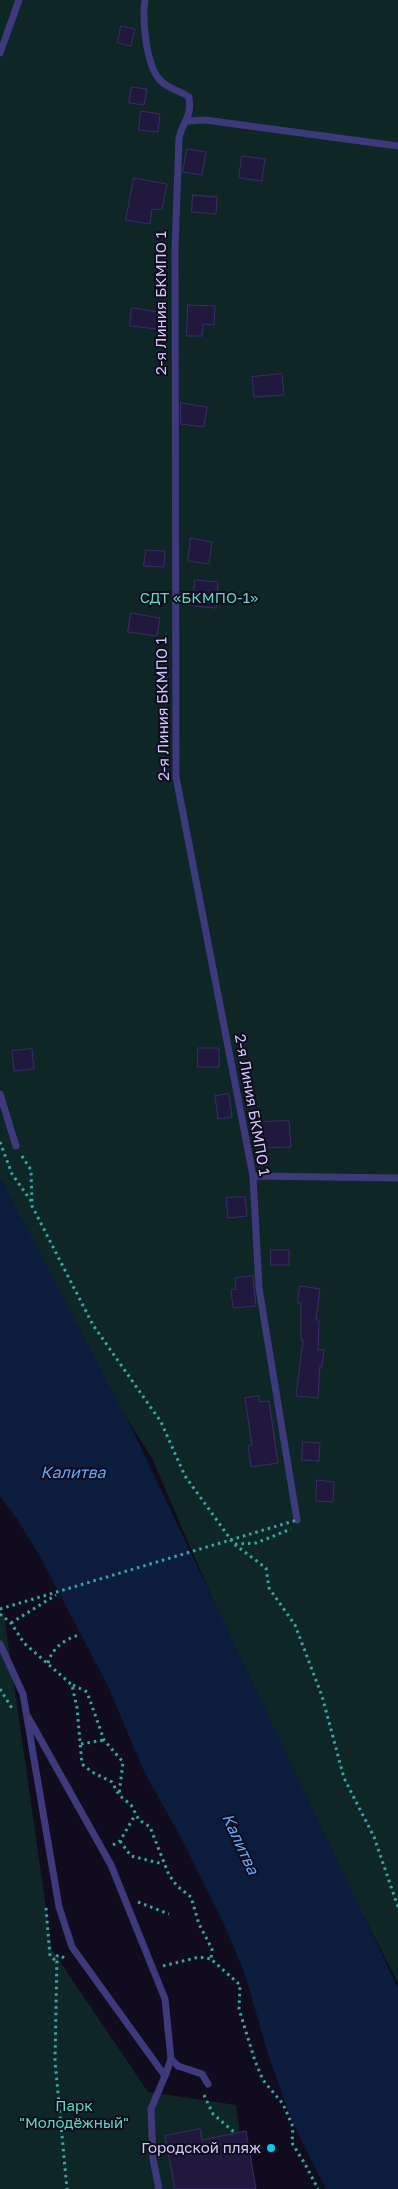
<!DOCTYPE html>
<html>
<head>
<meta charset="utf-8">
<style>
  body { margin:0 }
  canvas { display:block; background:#100c1d }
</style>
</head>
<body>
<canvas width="398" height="2189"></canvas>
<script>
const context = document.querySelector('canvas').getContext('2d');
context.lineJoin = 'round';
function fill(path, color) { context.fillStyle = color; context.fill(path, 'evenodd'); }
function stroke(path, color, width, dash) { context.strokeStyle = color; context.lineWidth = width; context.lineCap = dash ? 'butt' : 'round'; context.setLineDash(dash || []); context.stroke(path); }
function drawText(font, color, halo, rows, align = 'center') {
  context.font = font + ' "Golos Text",sans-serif'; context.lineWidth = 4; context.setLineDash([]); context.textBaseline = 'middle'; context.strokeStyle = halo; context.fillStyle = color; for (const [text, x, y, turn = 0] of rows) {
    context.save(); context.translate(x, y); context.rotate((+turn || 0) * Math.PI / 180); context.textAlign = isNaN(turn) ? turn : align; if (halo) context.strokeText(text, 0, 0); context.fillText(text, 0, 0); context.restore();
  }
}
fill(new Path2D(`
  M0,0H398V1983L273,1739L152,1458L69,1328L0,1196Z
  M4,1615L52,1950L148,2092L236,2105L248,2189H0V1616Z`), '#0f2626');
fill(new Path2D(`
  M0,1177L131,1427L398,1988V2189H326L292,2121L269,2057L244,1971L226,1929L186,1847L143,1769L108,1686L43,1562L18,1520L0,1496Z`), '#0c1c3c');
const building = new Path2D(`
  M121,26L135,29L131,46L118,43Z
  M132,87L147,89L144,105L129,103Z
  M141,111L160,114L158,132L139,130Z
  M187,149L206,152L202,175L183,172Z
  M242,156L265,159L262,181L239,178Z
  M134,178L167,184L162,210L152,209L150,224L126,220Z
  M193,195L217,197L216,214L192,212Z
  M188,305L215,306L214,325L203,324L202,336H187Z
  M132,308L159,312L157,329L130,326Z
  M282,374L284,395L254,397L252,377Z
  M181,403L207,407L204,427L181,424Z
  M191,538L212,542L209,564L188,561Z
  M146,550L165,551L164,567L144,566Z
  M195,580L218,582L216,608L193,606Z
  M131,613L160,618L157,636L128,632Z
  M198,1048H219V1067H198Z
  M32,1049L34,1069L14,1071L12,1051Z
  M229,1094L232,1117L218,1119L215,1096Z
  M289,1121L291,1147L262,1148L261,1122Z
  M245,1197L247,1216L228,1218L226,1198Z
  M271,1250H289V1265H271Z
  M253,1276L256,1306L233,1308L231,1290L236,1289L235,1278Z
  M300,1286L320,1289L316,1320H319L318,1350H324L322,1366H320L318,1398L296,1396L303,1340H301V1303H298Z
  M259,1396L260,1402L269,1401L278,1463L251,1467L248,1446L252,1445L245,1398Z
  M303,1442L320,1443L319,1461L302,1460Z
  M317,1480L334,1482L333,1502L316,1501Z
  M200,2129L202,2140L246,2131L256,2189H175L165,2136Z`);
fill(building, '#21193d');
stroke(building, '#3a2c68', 1);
stroke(new Path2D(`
  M0,1142L12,1174L31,1201
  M22,1156L31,1170L32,1206L93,1325L161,1422L185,1476L234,1544L266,1568L269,1588L295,1625L322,1696L344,1778L374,1837L398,1907
  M235,1544L256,1543L291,1529
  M0,1614L11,1623L24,1643L72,1685L77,1708L82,1764L92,1772L112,1782L119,1795L131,1805L139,1820L150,1827L169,1875L177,1886L191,1897L199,1924L212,1949L211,1959L240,1985L239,2009L255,2061L263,2080L283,2104L293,2127L292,2143L305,2164L318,2189
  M11,1623L56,1595
  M48,1663C52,1648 65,1639 79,1635
  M73,1685L87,1692L104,1740L123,1762L119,1795
  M0,1689L13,1710
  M81,1744L104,1740
  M120,1841L131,1856L163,1864
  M113,1845L120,1841L135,1815
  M138,1902L169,1914
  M46,1908L50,1956L56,1961
  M64,1958L60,1955L57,1956L55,2061L67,2189
  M163,1966L199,1957L211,1959
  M204,2095L213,2114L235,2133`), '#31aaa7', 3, [2.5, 4]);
stroke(new Path2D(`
  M145,0C142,20 146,63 159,79C167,89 179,90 189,97C192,119 183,120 179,138L175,249L176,777L253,1176L259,1288L297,1520
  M0,53L19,0
  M188,121L205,120L398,146
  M0,1094L16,1146
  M253,1176L398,1178
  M0,1644L23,1694L59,1907L72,1947L165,2076L171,2059L165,1999L111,1865L28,1717
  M171,2059L178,2066L202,2074L208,2084
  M159,2189L153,2159L151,2109L165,2076`), '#3d397a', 7);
stroke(new Path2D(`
  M0,1609L297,1520`), '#31aaa7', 3, [2.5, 4]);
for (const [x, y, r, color] of [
  [271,2148,5,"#08cdeb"]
]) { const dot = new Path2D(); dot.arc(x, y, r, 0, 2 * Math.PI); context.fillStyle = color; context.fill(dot); stroke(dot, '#100c1d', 2); }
drawText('15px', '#d1cafd', '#100c1d', [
  ["2-я Линия БКМПО 1",161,303,-90],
  ["2-я Линия БКМПО 1",163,709,-91],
  ["2-я Линия БКМПО 1",252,1105,80]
]);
drawText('15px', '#59dabe', '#100c1d', [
  ["СДТ «БКМПО-1»",199,598],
  ["Парк",74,2106],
  ["\"Молодёжный\"",74,2123]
]);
drawText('15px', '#d1cafd', '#100c1d', [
  ["Городской пляж",261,2148]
], 'right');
drawText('italic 16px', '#5babfa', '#100c1d', [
  ["Калитва",73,1473],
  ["Калитва",240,1844,65]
]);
</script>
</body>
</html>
